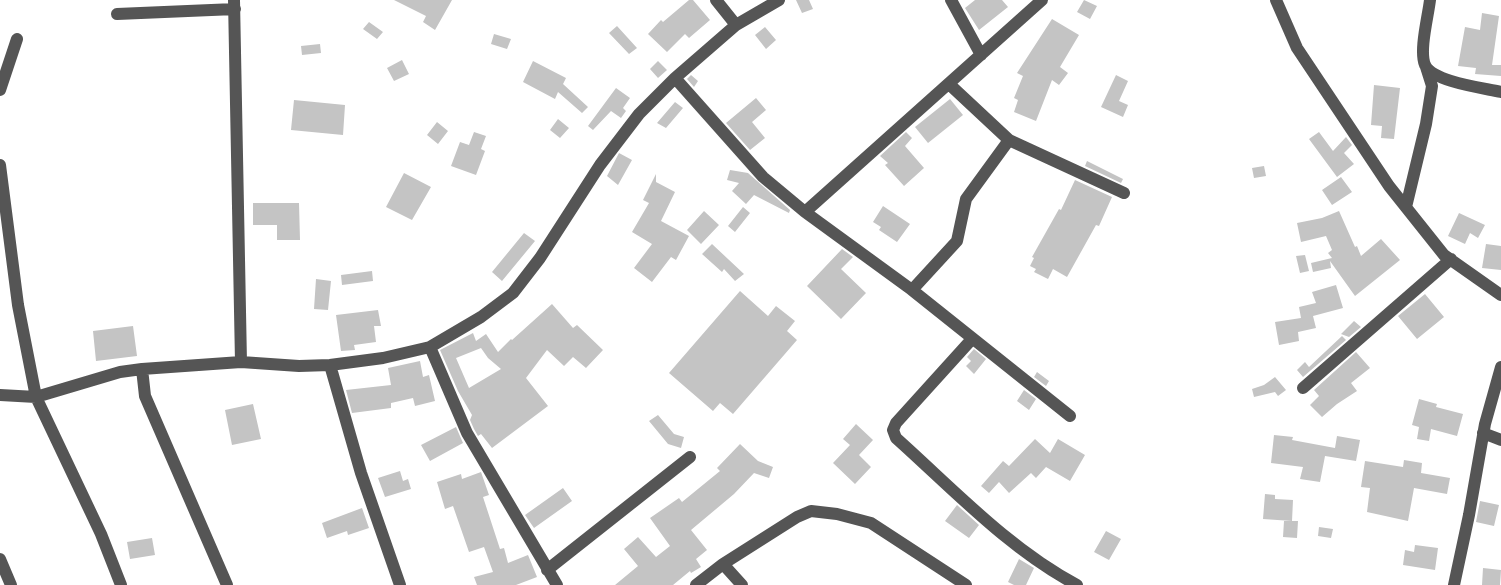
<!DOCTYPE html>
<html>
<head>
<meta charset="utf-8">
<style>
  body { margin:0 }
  canvas { display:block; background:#fff }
</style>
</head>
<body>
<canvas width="1501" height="585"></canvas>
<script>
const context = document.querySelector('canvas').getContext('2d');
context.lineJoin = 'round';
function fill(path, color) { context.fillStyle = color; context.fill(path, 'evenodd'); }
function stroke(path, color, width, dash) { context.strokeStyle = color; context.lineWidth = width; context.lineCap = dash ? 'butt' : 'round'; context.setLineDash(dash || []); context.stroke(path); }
fill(new Path2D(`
  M394,0H452L435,30L423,22L426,16Z
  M689,0H693L710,20L689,38L685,34L667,52L648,34L661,20L663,22Z
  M796,0H809L813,9L802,13Z
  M975,0H1002L1008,7L979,30L965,8Z
  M1084,0L1097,6L1090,19L1077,12Z
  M1482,13L1499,16L1492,65H1501V76L1475,74L1476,68L1458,66L1465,27L1480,30Z
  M1052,19L1079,35L1060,67L1068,73L1059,85L1052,80L1036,121L1014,112L1018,100L1014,98L1023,76L1017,73Z
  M369,22L383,32L377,39L363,29Z
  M617,26L637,48L629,54L609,33Z
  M765,27L776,40L766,49L755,35Z
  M494,34L511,39L507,49L491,44Z
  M320,44L321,53L302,55L301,46Z
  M402,60L409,74L394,81L387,68Z
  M533,61L566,78L563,84L588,107L582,113L558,92L555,99L523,82Z
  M658,61L667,70L658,78L650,69Z
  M691,75L698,81L694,87L687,79Z
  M1116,75L1128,81L1119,101L1128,105L1123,117L1101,107Z
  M1374,85L1400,88L1394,139L1381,138L1382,126L1371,125Z
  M616,88L630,98L623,108L626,111L621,118L611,111L593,130L588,126Z
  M756,98L766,110L752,122L765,138L750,150L726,123Z
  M950,99L963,115L928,143L915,127Z
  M294,100L345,105L343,135L291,130Z
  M675,102L683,108L666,128L657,123Z
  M558,119L569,128L560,138L550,130Z
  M437,122L448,131L438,144L427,135Z
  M474,132L486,136L481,149L485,151L476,175L451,166L460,142L469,145Z
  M906,132L912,138L905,146L924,168L904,186L885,165L888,163L880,156Z
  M1319,132L1333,151L1346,137L1352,145L1344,153L1354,164L1337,177L1309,139Z
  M619,153L632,160L618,185L607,176Z
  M1087,161L1123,179L1121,183L1085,166Z
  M1264,166L1266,176L1254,178L1252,168Z
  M730,170L748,173L790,210L789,213L754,195L746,204L732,191L739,183L727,180Z
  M404,173L431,187L412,220L386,207Z
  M656,174V182L675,192L661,221L689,236L676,260L671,257L652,282L634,268L652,244L632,232L649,203L643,200Z
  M1341,177L1352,192L1332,205L1322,190Z
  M1075,180L1112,197L1099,226L1096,225L1067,277L1053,269L1048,279L1034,272L1036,269L1030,266L1034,258L1032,257L1059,209L1061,210Z
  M253,203H299L300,240H277V225H253Z
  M883,206L910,224L897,242L879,230L881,227L873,222Z
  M743,207L750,213L735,232L728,226Z
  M704,211L719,225L701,244L687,230Z
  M1339,211L1355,247L1357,246L1361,256L1381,239L1400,260L1355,296L1330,261L1331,268L1313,272L1311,263L1332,258L1328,253L1332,250L1326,236L1301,242L1297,223L1322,218Z
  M1459,213L1485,225L1478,238L1470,233L1465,244L1448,236Z
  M524,233L535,241L502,281L492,272Z
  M712,244L744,274L735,281L724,269L722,272L702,254Z
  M1486,244L1501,246V270L1482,268Z
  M842,249L853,257L841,269L866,293L841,319L807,286Z
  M1305,255L1309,271L1300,273L1296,256Z
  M372,271L373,281L342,285L341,275Z
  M316,279L331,281L328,310L314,309Z
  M1336,285L1343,308L1313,316L1316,328L1298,332L1299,341L1279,345L1275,322L1301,318L1299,307L1316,303L1312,292Z
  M740,291L768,316L776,306L795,321L787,331L797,340L733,414L720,403L713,411L669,373Z
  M1425,294L1444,317L1417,339L1398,316Z
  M552,304L573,328L577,325L603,350L586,368L573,357L564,366L547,350L526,378L548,406L492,448L481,434L478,436L474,429L470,420L472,415L458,391L440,350L473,333L476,341L486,334L498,352L511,339L512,340ZM481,348L488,358L501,369L469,388L456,358Z
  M378,310L381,326H374L376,342L354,345L355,350L341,351L336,315Z
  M1354,321L1361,327L1349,337L1341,334Z
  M133,326L137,356L96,361L93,331Z
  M1342,336L1346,340L1303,377L1297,370L1305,362L1309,367Z
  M974,349L986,359L974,374L966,366L971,361L967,357Z
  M1356,352L1370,368L1351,383L1357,391L1337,404L1322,417L1310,405L1319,396L1314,390Z
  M420,361L423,377L429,375L435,401L415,406L413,398L391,403V408L352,413L346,390L391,385L388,368Z
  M1037,372L1049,381L1046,386L1034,377Z
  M1275,377L1286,390L1278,396L1275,392L1254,397L1252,389L1264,385Z
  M1024,390L1036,399L1029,410L1017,401Z
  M1419,399L1437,404L1436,407L1463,414L1457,436L1431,429L1429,441L1417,439L1419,427L1412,425Z
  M253,404L261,439L232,445L225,410Z
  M658,415L674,434L684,437L681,448L668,444L649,421Z
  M856,424L873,440L859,455L871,467L855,484L833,463L850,445L843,439Z
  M456,427L463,443L430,461L421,445Z
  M1274,435L1293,437L1292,440L1335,448L1337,436L1360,440L1356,461L1325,456L1320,482L1300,479L1303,467L1271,463Z
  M1035,439L1050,453L1058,439L1085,455L1070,481L1046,467L1036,478L1031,473L1009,493L999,482L989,493L981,486L1003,461L1009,466Z
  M740,444L758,461L773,467L769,478L754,473L734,494L691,530L707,550L696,559L701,567L691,573L690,571L673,585H615L638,566L624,549L638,537L656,557L670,546L650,518L679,498L682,502L720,471L717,468Z
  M1404,460L1422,463L1421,473L1450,478L1447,494L1414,488L1408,521L1367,512L1370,488L1361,487L1365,461L1403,467Z
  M400,471L403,481L408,479L411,489L385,497L378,478Z
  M481,472L489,495L483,497L500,549L504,548L508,563L528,555L537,577L516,585H477L474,577L493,572L484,547L469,552L453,506L445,509L437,482L461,474L462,479Z
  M563,488L572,501L534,528L525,515Z
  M1265,494L1275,495V499L1293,500L1292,521L1263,519Z
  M1480,501L1499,505L1494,526L1476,522Z
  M957,505L979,525L969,538L945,521Z
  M362,508L369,528L348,535L347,531L327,538L322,523Z
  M1284,521H1298L1297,538L1283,537Z
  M1319,527L1333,529L1331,538L1318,536Z
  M1106,531L1121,539L1109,560L1094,552Z
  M152,538L155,555L130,559L127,542Z
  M1415,545L1438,548L1435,570L1403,565L1405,550L1414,552Z
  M1019,559L1034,568L1026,585H1014L1008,582Z
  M1483,568L1501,570L1500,585H1482Z`), '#c4c4c4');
stroke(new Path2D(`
  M234,0L241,362
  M716,0L736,25
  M951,0L981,55
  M1276,0L1297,48L1389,186L1444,255L1501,295
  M1430,0C1428,17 1419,51 1425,65C1433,82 1484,88 1501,92
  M117,14L235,9
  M675,78L763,177L805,212L912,290L1070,416
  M949,84L1009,140L1124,193
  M0,90L17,39
  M0,165L18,305L36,397L101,534L121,585
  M1406,207L1426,124L1432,86L1426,67
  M805,212L1042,0
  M912,290L957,241L966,199L1009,140
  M972,339L896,423L893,430L896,438C953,489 1009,549 1077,585
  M430,347L467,433L557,585
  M330,365L361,473L400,585
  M142,369L145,396L227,585
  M1303,388L1451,259
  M0,395L36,397L120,372L142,369L241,362L299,366L330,365L383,358L430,347L481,317L513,293L540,258L600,165L639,114L675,78L736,25L779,0
  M1483,433L1501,440
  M0,559L11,585
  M723,564L742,585
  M547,570L690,457
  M696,585L723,564L797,517L811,511L837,514L871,523L966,585
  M1454,585L1469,515L1485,424L1501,367`), '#555', 12);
</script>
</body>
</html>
